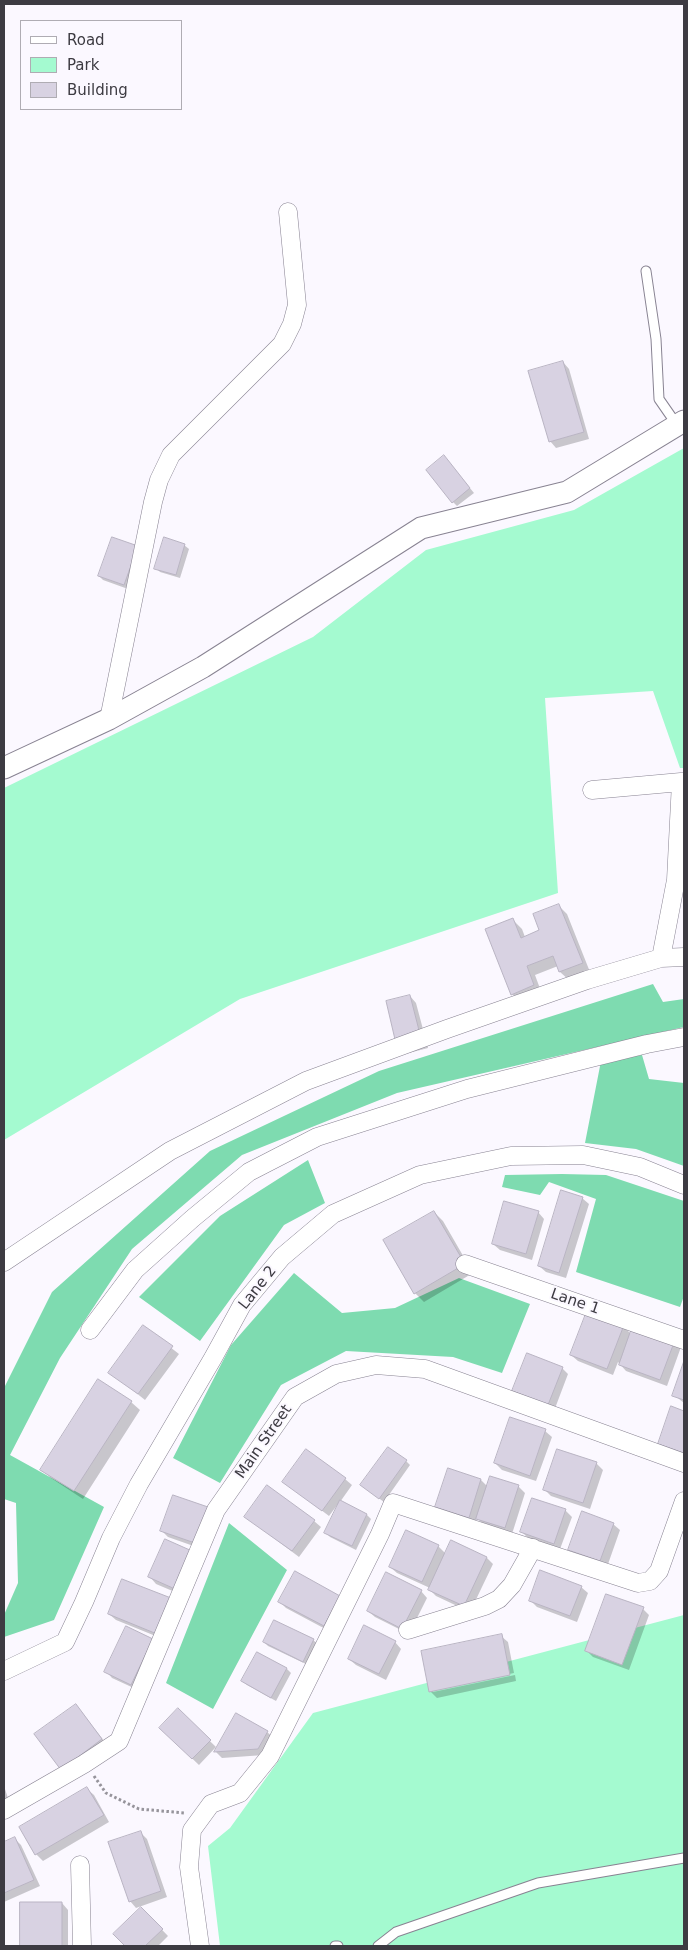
<!DOCTYPE html>
<html>
<head>
<meta charset="utf-8">
<style>
  body { margin:0 }
  #map { position:relative; width:688px; height:1950px; overflow:hidden; background:#fbf8ff; font-family:"DejaVu Sans",sans-serif }
  canvas { display:block }
  .frame { position:absolute; inset:0; border:5px solid #3d3b42; pointer-events:none }
  .legend { position:absolute; left:20px; top:20px; width:162px; height:90px; box-sizing:border-box; background:#fbf8ff; border:1px solid #afacb3; margin:0; padding:6px 9px; list-style:none; font-size:15px; color:#3d3b42 }
  .legend li { display:flex; align-items:center; gap:10px; height:25px }
  .legend b { width:25px; border:1px solid #afacb3 }
</style>
</head>
<body>
<div id="map">
<canvas width="688" height="1950"></canvas>
<div class="frame"></div>
<ul class="legend">
<li><b style="height:6px;background:#fff"></b>Road</li>
<li><b style="height:14px;background:#a4fad0"></b>Park</li>
<li><b style="height:14px;background:#d8d2e2"></b>Building</li>
</ul>
</div>
<script>
const context = document.querySelector('canvas').getContext('2d');
context.lineJoin = 'round';
function fill(path, color) { context.fillStyle = color; context.fill(path, 'evenodd'); }
function stroke(path, color, width, dash) { context.strokeStyle = color; context.lineWidth = width; context.lineCap = dash ? 'butt' : 'round'; context.setLineDash(dash || []); context.stroke(path); }
function drawText(font, color, halo, rows, align = 'center') {
  context.font = font + ' "DejaVu Sans",sans-serif'; context.lineWidth = 4; context.setLineDash([]); context.textBaseline = 'middle'; context.strokeStyle = halo; context.fillStyle = color; for (const [text, x, y, turn = 0] of rows) {
    context.save(); context.translate(x, y); context.rotate((+turn || 0) * Math.PI / 180); context.textAlign = isNaN(turn) ? turn : align; if (halo) context.strokeText(text, 0, 0); context.fillText(text, 0, 0); context.restore();
  }
}
fill(new Path2D(`
  M684,448V768H680L653,691L545,698L558,893L240,999L4,1140V788L313,637L426,550L574,510Z
  M684,1615V1946H220L208,1846L230,1828L313,1713Z`), '#a4fad0');
fill(new Path2D(`
  M653,984L663,1002L684,999V1027L397,1093L242,1155L132,1249L60,1358L10,1455L104,1507L54,1620L4,1637V1615L18,1583L16,1503L4,1499V1388L52,1292L210,1151L379,1071Z
  M642,1055L649,1079L684,1083V1166L636,1149L585,1143L601,1061Z
  M308,1160L325,1203L284,1225L200,1341L139,1297L220,1216Z
  M562,1174L606,1175L684,1201V1296L680,1307L576,1272L596,1199L549,1182L540,1195L502,1187L505,1175Z
  M294,1273L342,1313L395,1308L459,1278L530,1304L502,1373L453,1357L346,1351L281,1385L220,1483L173,1458L231,1345Z
  M229,1523L287,1570L213,1709L166,1683Z`), '#7edbb0');
fill(new Path2D(`
  M563,362L569,369L589,439L556,448L550,441Z
  M448,461L474,493L457,506L453,502Z
  M184,545L189,549L180,578L160,572L156,568Z
  M137,547L128,589L103,580L99,576Z
  M558,905L567,914L590,972L569,980L560,972L558,966L535,975L542,994L521,1002L512,994L513,920L522,929L525,937L541,931Z
  M410,996L416,1003L428,1048L405,1054Z
  M582,1198L589,1204L566,1278L546,1272L539,1266Z
  M434,1212L443,1221L473,1273L424,1302L415,1293Z
  M538,1212L544,1219L532,1260L500,1250L493,1244Z
  M143,1326L179,1354L145,1400L110,1372Z
  M623,1326L631,1334L681,1347L667,1386L626,1371L618,1362L613,1375L578,1361L571,1355Z
  M684,1365V1403L674,1395Z
  M562,1368L568,1374L554,1411L520,1397L513,1391Z
  M131,1402L140,1410L83,1499L51,1478L42,1470Z
  M672,1408L684,1412V1457L666,1450L659,1444Z
  M545,1431L552,1437L536,1481L502,1470L495,1463Z
  M406,1461L410,1465L384,1502L366,1489Z
  M596,1463L603,1470L590,1509L551,1496L545,1490Z
  M345,1479L352,1485L340,1502L367,1515L371,1519L356,1550L330,1537L326,1533L338,1504L329,1516L284,1482Z
  M481,1480L488,1487L518,1486L525,1493L512,1534L484,1525L477,1518L475,1523L443,1513L437,1507Z
  M174,1496L202,1549L168,1537L162,1531Z
  M565,1510L572,1517L560,1549L528,1538L522,1532Z
  M246,1517L314,1521L321,1527L299,1557Z
  M613,1524L620,1530L607,1567L576,1556L570,1549Z
  M438,1546L446,1554L487,1558L493,1564L470,1612L436,1596L429,1589L430,1588L397,1573L390,1567Z
  M191,1552L182,1595L156,1584L150,1577Z
  M581,1587L588,1593L577,1622L537,1607L530,1600Z
  M421,1591L427,1598L409,1634L375,1617L368,1611Z
  M340,1597L331,1632L286,1608L280,1602Z
  M170,1599L163,1639L116,1620L109,1614Z
  M643,1609L649,1615L629,1670L593,1657L586,1650Z
  M501,1636L508,1642L514,1673L433,1690V1692L515,1675L516,1681L437,1698L430,1691Z
  M152,1640L138,1690L112,1678L106,1671Z
  M313,1640L318,1644L308,1665L268,1646L264,1642Z
  M395,1642L401,1649L386,1680L356,1665L349,1659Z
  M257,1654L287,1669L291,1673L276,1701L247,1685L242,1681Z
  M76,1705L108,1746L68,1775Z
  M178,1710L216,1747L199,1765L160,1728Z
  M237,1715L267,1732L274,1738L264,1755L222,1758L216,1752Z
  M4,1786L8,1798L4,1799Z
  M87,1789L94,1795L109,1822L43,1861L36,1854Z
  M140,1832L147,1839L167,1897L136,1908L130,1901Z
  M15,1839L21,1845L40,1886L4,1902V1844Z
  M21,1903H62L68,1910V1946H21Z
  M141,1908L168,1936L158,1946H127L114,1934Z`), '#0003');
const building = new Path2D(`
  M563,361L584,432L549,442L528,371Z
  M444,455L470,488L452,503L426,470Z
  M112,537L138,546L124,585L98,576Z
  M164,537L185,544L176,575L154,569Z
  M559,904L583,963L559,972L553,956L527,966L534,985L511,995L485,929L513,918L521,938L539,930L533,914Z
  M410,995L422,1042L397,1048L386,1001Z
  M561,1190L583,1197L559,1273L538,1266Z
  M504,1201L539,1211L526,1254L492,1244Z
  M434,1211L465,1264L414,1294L383,1240Z
  M587,1311L624,1325L607,1369L570,1355Z
  M143,1325L173,1346L138,1394L108,1373Z
  M633,1325L675,1340L660,1380L619,1365Z
  M527,1353L563,1367L548,1405L512,1391Z
  M684,1361V1400L672,1396Z
  M98,1379L132,1401L74,1491L40,1470Z
  M671,1406L684,1411V1453L658,1444Z
  M510,1417L546,1429L530,1476L494,1463Z
  M388,1447L407,1460L379,1499L360,1485Z
  M306,1449L346,1478L322,1511L282,1482Z
  M557,1449L597,1462L583,1503L543,1490Z
  M448,1468L481,1479L469,1518L435,1507Z
  M490,1476L519,1485L505,1528L476,1519Z
  M267,1485L315,1520L292,1551L244,1517Z
  M173,1495L208,1507L195,1543L160,1531Z
  M532,1498L566,1509L554,1544L520,1532Z
  M340,1500L367,1514L352,1546L324,1533Z
  M582,1511L614,1523L600,1561L568,1550Z
  M406,1530L439,1545L422,1582L389,1567Z
  M165,1539L192,1551L175,1589L148,1577Z
  M451,1540L487,1557L464,1606L428,1590Z
  M540,1570L582,1586L570,1616L529,1601Z
  M295,1571L340,1596L324,1626L278,1602Z
  M386,1572L422,1590L402,1629L367,1611Z
  M122,1579L171,1598L157,1634L108,1614Z
  M606,1594L644,1607L622,1665L585,1651Z
  M274,1620L314,1639L303,1662L263,1642Z
  M364,1625L396,1641L379,1674L348,1659Z
  M126,1626L153,1639L131,1685L104,1672Z
  M502,1634L510,1675L429,1692L421,1651Z
  M257,1652L287,1668L271,1698L241,1681Z
  M76,1704L102,1739L61,1770L34,1734Z
  M178,1708L211,1740L192,1759L159,1728Z
  M236,1713L268,1731L258,1749L214,1752Z
  M87,1787L104,1815L35,1855L19,1827Z
  M141,1831L161,1891L129,1902L108,1842Z
  M15,1837L34,1880L4,1893V1842Z
  M20,1902H62V1946H20Z
  M141,1907L163,1929L145,1946H125L113,1934Z`);
fill(building, '#d8d2e2');
stroke(building, '#b9b4c3', 1);
const service = new Path2D(`
  M646,271L656,339L659,399L677,425
  M335,1946H338
  M378,1946L396,1932L538,1883L684,1858`);
const minor = new Path2D(`
  M109,719L153,502L159,480L171,455L282,344L292,324L297,305L288,212
  M592,790L681,782
  M661,958L676,880L681,782H684
  M4,1262L170,1151L306,1081L447,1029L587,980L661,958L684,957
  M465,1264L684,1340
  M90,1330L135,1270L193,1218L249,1172L317,1137L467,1089L647,1044L684,1037
  M408,1630L485,1606L499,1599L512,1585L533,1548
  M4,1671L65,1642L84,1602L111,1538L139,1484L213,1358L242,1305L282,1257L333,1214L420,1175L511,1156L583,1155L640,1167L684,1185
  M4,1810L84,1764L119,1741L216,1510L295,1397L336,1374L376,1365L425,1369L684,1463
  M80,1865L82,1946
  M200,1946L189,1867L192,1830L211,1804L240,1793L270,1756L380,1534L393,1503L638,1583L650,1581L659,1571L684,1501`);
const tertiary = new Path2D(`
  M4,768L109,719L203,667L421,528L567,492L684,421`);
stroke(service, '#888392', 11);
stroke(minor, '#888392', 19);
stroke(tertiary, '#888392', 23);
stroke(new Path2D(`
  M94,1776L106,1793L139,1809L185,1813`), '#96949b', 3, [2.5, 2.5]);
stroke(service, '#fff', 9);
stroke(minor, '#fff', 18);
stroke(tertiary, '#fff', 21);
drawText('15px', '#3d3b42', '#fbf8ff', [
  ["Lane 2",258,1288,-52],
  ["Lane 1",575,1302,19],
  ["Main Street",264,1442,-55]
]);
</script>
</body>
</html>
